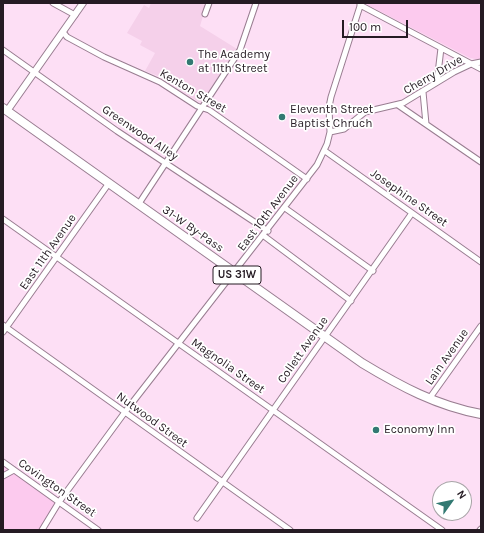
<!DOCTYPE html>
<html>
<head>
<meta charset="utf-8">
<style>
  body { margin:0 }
  #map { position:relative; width:484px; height:533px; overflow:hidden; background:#fddff5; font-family:Karla,sans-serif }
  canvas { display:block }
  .frame { position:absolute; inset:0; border:4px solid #251b23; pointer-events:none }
  .north { position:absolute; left:432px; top:481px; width:40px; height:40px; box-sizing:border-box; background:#fff; border:1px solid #a8a4a7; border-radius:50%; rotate:57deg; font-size:11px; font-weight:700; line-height:16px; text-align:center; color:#251b23 }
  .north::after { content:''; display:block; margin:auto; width:14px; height:18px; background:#327972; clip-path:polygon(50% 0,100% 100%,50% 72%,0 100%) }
  .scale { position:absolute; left:342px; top:20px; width:66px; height:18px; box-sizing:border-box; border:2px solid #251b23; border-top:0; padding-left:5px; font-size:12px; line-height:14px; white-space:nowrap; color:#251b23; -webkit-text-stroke:3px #fff; paint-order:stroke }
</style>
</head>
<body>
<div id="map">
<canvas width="484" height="533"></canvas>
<div class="frame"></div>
<div class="north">N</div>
<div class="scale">100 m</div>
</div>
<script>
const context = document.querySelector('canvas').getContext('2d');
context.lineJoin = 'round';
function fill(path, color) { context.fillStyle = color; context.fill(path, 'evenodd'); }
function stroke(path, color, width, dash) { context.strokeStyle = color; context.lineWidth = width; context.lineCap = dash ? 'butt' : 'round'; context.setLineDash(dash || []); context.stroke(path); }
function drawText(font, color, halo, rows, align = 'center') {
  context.font = font + ' Karla,sans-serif'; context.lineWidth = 3.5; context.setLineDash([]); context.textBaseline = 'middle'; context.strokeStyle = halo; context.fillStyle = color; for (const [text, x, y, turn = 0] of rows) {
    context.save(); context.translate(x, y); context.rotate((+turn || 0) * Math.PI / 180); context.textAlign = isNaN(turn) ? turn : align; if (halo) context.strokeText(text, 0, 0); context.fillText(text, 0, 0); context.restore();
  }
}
fill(new Path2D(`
  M151,3H201L206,6L200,26L237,49L202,104L158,76L145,71L155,53L140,45L142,41L127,33L144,5L149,8Z`), '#f5d0ea');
fill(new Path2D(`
  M364,3H474L481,5V60L470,58Z
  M3,462L59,502L42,530H3Z`), '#fccaee');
const minor = new Path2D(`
  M53,3L75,15
  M360,5L481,69
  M205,14L209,3
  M63,32L67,37L104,57L160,82L197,106L209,110L307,179
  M3,50L117,131L268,231
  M437,82L441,48
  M423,92L426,124
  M398,105L481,162
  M330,132L344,129L365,112L403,103L454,72L471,64L481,62
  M325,151L481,262
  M138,205L240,50L256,3
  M285,208L373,271
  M3,219L442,530
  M264,236L351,301
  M3,325L290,530
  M3,332L109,183
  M429,399L481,326
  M3,462L98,530
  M3,476L14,470
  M197,518L412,213
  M42,530L59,502L125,412L317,165L327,144L330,132L329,107L331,97L361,3
  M480,530L481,529`);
const tertiary = new Path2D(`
  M7,111L83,3`);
const primary = new Path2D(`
  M3,108L362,363C400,386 437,406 481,414`);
stroke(minor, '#997d91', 7);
stroke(tertiary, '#997d91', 8);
stroke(primary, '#997d91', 10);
stroke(minor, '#fff', 5);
stroke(tertiary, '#fff', 6);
stroke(primary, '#fff', 8);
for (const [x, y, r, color] of [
  [190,62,4,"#327972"],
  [282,117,4,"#327972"],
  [376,430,4,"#327972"]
]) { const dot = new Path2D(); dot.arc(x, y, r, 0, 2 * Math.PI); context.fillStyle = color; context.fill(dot); stroke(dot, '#fff', 1.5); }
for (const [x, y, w] of [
  [237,275,48]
]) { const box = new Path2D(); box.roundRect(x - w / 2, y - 9, w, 18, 3); context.fillStyle = '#fff'; context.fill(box); stroke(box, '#251b23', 1); }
drawText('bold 11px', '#251b23', null, [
  ["US 31W",237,275]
]);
drawText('12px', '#251b23', '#fff', [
  ["The Academy",198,55],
  ["at 11th Street",198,69],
  ["Eleventh Street",290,110],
  ["Baptist Chruch",290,124],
  ["Economy Inn",384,430]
], 'left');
drawText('12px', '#251b23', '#fff', [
  ["Cherry Drive",433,75,-30],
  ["Kenton Street",193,91,30],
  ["Greenwood Alley",140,133,34],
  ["Josephine Street",409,198,35],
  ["East 10th Avenue",268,213,-53],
  ["31-W By-Pass",193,229,35],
  ["East 11th Avenue",48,252,-55],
  ["Collett Avenue",303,350,-55],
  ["Lain Avenue",447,357,-55],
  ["Magnolia Street",228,366,35],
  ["Nutwood Street",152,420,36],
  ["Covington Street",57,488,35]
]);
</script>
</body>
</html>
